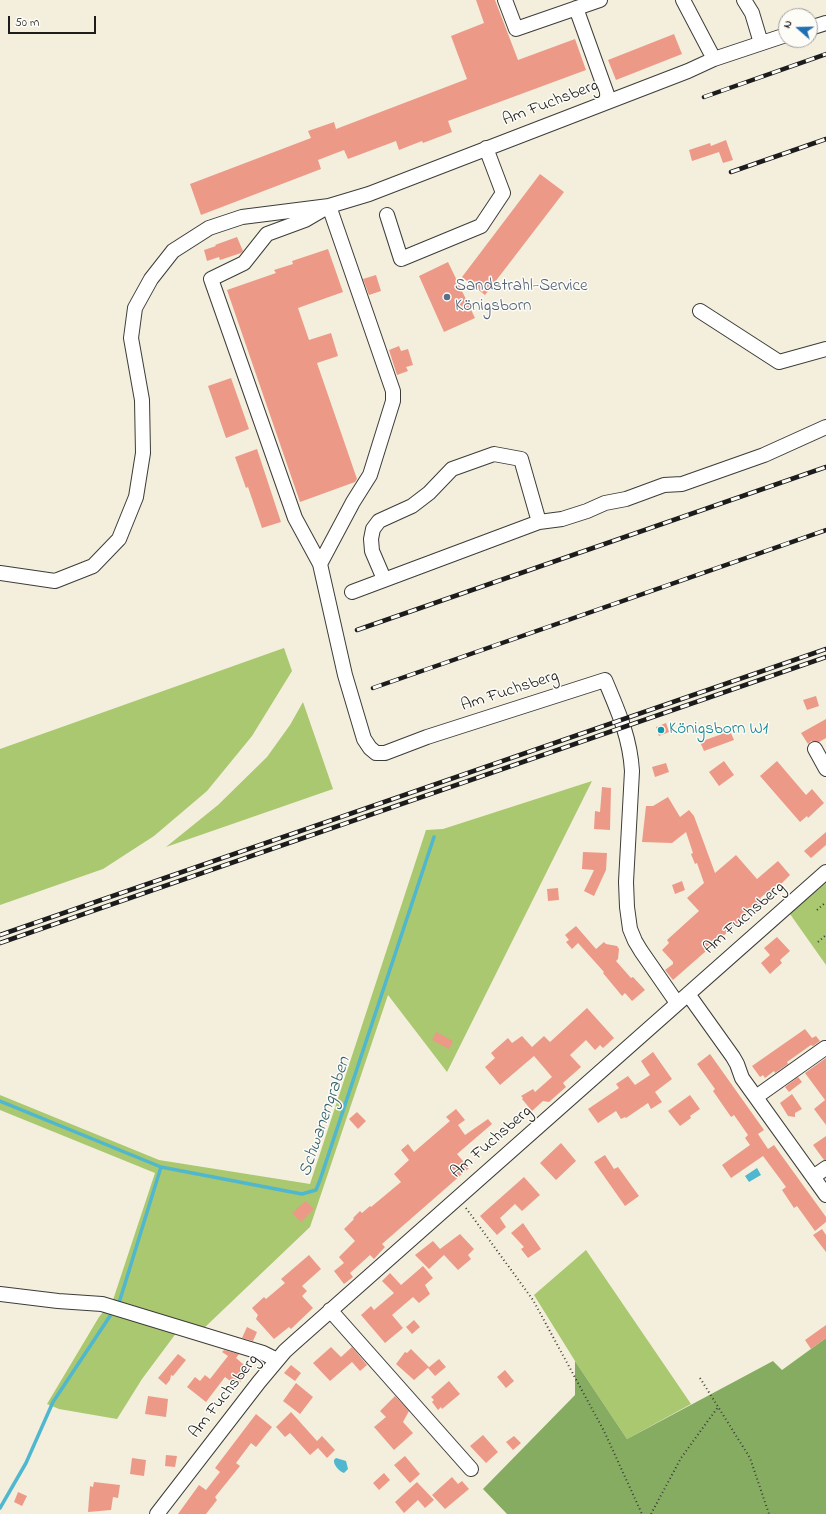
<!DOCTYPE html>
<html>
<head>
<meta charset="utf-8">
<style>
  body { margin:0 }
  #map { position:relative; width:826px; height:1514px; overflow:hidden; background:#f3efdc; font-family:"Indie Flower",sans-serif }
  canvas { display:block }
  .north { position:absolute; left:778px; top:8px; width:40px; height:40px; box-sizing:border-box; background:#fdfcf7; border:1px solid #a3a29f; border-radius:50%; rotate:290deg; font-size:11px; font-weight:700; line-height:16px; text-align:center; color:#1c1c1c }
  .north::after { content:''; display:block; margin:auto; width:14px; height:18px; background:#1f6fb2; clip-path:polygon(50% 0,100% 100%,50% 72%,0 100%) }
  .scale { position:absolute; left:8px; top:16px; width:88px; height:18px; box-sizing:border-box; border:2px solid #1c1c1c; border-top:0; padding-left:5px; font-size:12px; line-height:14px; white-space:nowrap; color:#1c1c1c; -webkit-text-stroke:3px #fdfcf7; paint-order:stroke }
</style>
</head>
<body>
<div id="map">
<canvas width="826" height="1514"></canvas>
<div class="north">N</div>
<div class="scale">50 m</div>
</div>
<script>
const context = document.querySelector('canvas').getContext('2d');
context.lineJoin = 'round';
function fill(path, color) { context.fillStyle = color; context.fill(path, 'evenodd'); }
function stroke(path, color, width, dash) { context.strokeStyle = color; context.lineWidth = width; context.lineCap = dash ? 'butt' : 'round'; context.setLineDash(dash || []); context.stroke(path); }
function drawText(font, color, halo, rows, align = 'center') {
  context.font = font + ' "Indie Flower",sans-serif'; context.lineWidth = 3; context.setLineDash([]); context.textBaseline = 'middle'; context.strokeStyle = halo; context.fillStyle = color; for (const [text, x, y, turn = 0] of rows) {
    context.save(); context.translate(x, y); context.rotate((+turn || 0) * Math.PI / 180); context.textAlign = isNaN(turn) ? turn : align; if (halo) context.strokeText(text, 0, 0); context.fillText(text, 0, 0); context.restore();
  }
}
fill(new Path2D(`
  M284,648L292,671L252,736L207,791L154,836L103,869L0,905V749Z
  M303,702L333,789L166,847L218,805L267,757L290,725Z
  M592,781L447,1072L388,995L310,1227L203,1329L177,1332L142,1379L117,1419L59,1409L47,1404L99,1317L113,1300L155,1173L0,1110V1095L159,1160L310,1184L426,830L443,829Z
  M826,883V965L790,914Z
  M586,1250L691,1404L627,1439L575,1361L534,1295Z`), '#a9c86f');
fill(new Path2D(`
  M826,1338V1514H507L483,1489L575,1395V1361L627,1439L773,1361L782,1370Z`), '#86ac62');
fill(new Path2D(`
  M757,1168L761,1175L749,1182L745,1176Z
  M336,1458L346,1461L348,1469L344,1473C340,1472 333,1465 334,1460Z`), '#51b7cf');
stroke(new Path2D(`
  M0,1101L161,1167
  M119,1303L161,1167L302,1194L316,1190L320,1180L434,837
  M0,1508L26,1463L53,1402L112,1313`), '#51b7cf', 3.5);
fill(new Path2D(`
  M476,0H495L518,60L575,39L586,70L448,121L452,132L423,143L422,141L399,150L396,141L348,159L344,150L318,160L321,169L201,215L190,184L311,138L308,131L334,122L336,129L467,79L451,36L484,23Z
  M674,34L682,54L616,80L608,60Z
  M726,140L733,160L723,163L719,152L692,161L689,150L710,143L711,146Z
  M540,174L564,192L485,295L462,277Z
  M237,237L243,251L241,253L220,260L219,257L207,261L204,250L216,246L215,245Z
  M328,249L343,292L298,308L309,340L331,333L338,356L317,363L357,479L355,482L300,502L227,290L276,273L274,270L293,264L292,261Z
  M448,262L475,318L444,332L419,276Z
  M376,275L381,291L369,295L363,279Z
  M399,346L401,351L408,349L413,365L406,367L408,371L397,375L389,350Z
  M231,378L249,429L226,438L208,386Z
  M257,449L281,522L262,528L248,487L246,488L235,457Z
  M816,696L819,706L807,710L803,700Z
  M826,719V738L819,742L811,741L808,744L801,733Z
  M666,723L669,732L659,736L656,727Z
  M730,731L734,740L704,751L700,742Z
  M724,761L734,775L719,786L709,772Z
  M777,761L806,795L812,789L824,803L808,818L807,816L800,822L760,776Z
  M666,763L669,772L655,777L652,767Z
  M602,787L611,788L610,830L594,829L595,811L600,812Z
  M668,797L680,817L689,810L694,816L715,873L736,855L757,879L778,861L790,875L777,888L775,886L760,898L763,901L673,980L665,970L673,964V962L662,950L669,943L667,940L699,911L687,898L704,883L697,863L695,864L691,854L693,853L686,832L672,843L642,842L646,806H653Z
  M826,832V845L811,858L804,851Z
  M583,852L607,853L606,870L594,896L584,891L594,870L582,869Z
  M682,881L685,890L675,894L672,885Z
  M558,888L559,900L548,901L547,889Z
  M576,926L596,949L604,942L606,944L617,946L619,949L618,959L616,961L631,978L633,977L645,990L632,1001L625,993L622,996L603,973L604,972L578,943L572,949L566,942L569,940L565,935Z
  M777,937L790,951L780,960L782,963L770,974L761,963L770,955L764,948Z
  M587,1008L614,1038L603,1048L600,1045L595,1050L586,1040L570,1055L581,1067L563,1083L566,1087L549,1102L543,1101L532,1111L522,1099L523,1098L521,1096L533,1089L535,1092L552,1077L534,1056L500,1085L485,1067L495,1058L491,1053L508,1038L512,1043L522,1036L532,1047L544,1036L550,1042Z
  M805,1029L812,1038L816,1036L820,1041L813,1046L811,1045L787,1062L788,1064L775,1073L774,1071L765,1078L763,1075L760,1077L752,1066Z
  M436,1032L453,1041L449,1049L432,1040Z
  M653,1052L672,1079L655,1092L662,1102L651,1109L648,1103L626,1118L625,1117L621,1119L616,1111L598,1123L588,1109L619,1088L616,1084L628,1076L635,1085L650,1075L641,1061Z
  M710,1054L764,1130L758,1134L768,1149L774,1145L826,1217V1222L815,1231L797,1206L794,1208L782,1190L786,1187L763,1156L731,1178L722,1165L750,1145L745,1138L748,1135L734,1115L731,1117L713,1091L715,1089L697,1064Z
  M826,1058V1125L814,1109L825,1100L805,1073Z
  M798,1077L802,1082L789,1092L785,1087Z
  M792,1094L802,1109L795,1113V1117L788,1116L780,1103Z
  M690,1095L700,1109L690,1116L691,1118L680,1126L668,1111Z
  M456,1109L465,1120L458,1125L465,1135L488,1119L492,1124L457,1154L469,1168L382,1244L385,1247L374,1259L370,1255L350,1273L353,1277L344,1284L334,1271L344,1263L339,1257L355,1241L344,1229L354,1219L353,1218L360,1211L362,1213L370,1206L371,1207L401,1182L394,1174L409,1160L401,1150L408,1144L414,1152L450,1121L446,1117Z
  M357,1112L366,1121L358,1129L349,1119Z
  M826,1136V1160H824L813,1145Z
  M561,1143L576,1161L556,1180L540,1163Z
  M605,1155L614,1169L618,1167L639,1196L625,1206L594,1162Z
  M524,1177L540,1195L522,1211L515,1204L500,1218L506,1227L497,1235L480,1216Z
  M306,1201L314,1209L301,1222L292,1213Z
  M523,1223L541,1249L528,1258L521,1249L524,1247L511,1233Z
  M822,1229L826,1235V1252L813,1235Z
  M460,1234L474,1249L468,1255L471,1259L458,1270L444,1255L429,1269L415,1255L433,1241L440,1249Z
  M309,1255L321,1269L302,1286L307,1291L302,1296L313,1308L291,1329L289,1327L274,1339L256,1319L258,1315L252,1308L264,1297L266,1299L285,1283L281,1279Z
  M423,1266L433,1278L425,1285L430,1294L419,1303L413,1297L392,1315L403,1328L385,1343L361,1315L371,1306L374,1310L394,1293L382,1281L390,1273L401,1285Z
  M414,1320L420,1327L412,1334L406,1327Z
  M826,1325V1338L811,1349L805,1340Z
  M247,1327L257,1332L253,1341L242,1338Z
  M331,1347L341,1357L352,1347L367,1365L360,1371L352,1362L330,1381L313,1363Z
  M411,1349L429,1367L414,1380L396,1364L405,1352L407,1353Z
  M224,1350L239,1354L236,1358L250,1370L237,1386L225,1377L206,1402L187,1387L195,1377L200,1381L205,1375L210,1379L228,1356L222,1352Z
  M178,1354L186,1360L173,1376L171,1375L170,1380L166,1385L158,1378Z
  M439,1359L446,1367L435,1376L428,1368Z
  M291,1365L301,1373L295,1381L284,1373Z
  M505,1370L514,1381L506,1388L497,1377Z
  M449,1381L460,1394L442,1409L441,1407L438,1410L432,1402L434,1400L431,1397Z
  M296,1383L313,1397L300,1414L283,1401Z
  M148,1396L168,1399L166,1417L145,1414Z
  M395,1396L409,1411L403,1422L413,1433L394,1450L374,1427L386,1417L380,1411Z
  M291,1412L317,1441L322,1436L335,1450L327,1458L318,1448L310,1455L290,1433L285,1437L276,1427Z
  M256,1414L272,1427L256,1447L251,1443L236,1463L240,1466L215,1497L217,1500L206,1514H178L199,1485L206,1490L220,1472L215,1468Z
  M483,1435L498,1452L486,1463L470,1446Z
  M514,1436L521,1443L513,1450L506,1442Z
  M166,1455L177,1456L175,1467L165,1466Z
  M405,1456L420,1474L410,1483L394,1465Z
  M132,1458L146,1460L144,1476L130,1474Z
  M384,1473L390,1480L379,1490L373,1483Z
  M452,1477L458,1484L462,1481L469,1489L445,1509L432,1495Z
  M94,1482L120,1485L118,1498L113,1497L111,1510L88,1512L90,1486L93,1487Z
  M417,1482L434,1500L425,1508L418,1500L404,1513L395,1502Z
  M18,1492L27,1496L22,1506L14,1502Z`), '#ed9988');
const minor = new Path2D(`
  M505,0L516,29L600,0
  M683,0L714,59
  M744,0L752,13L761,43
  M576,8L609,100
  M810,28L826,23
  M329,206L305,220L267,234L244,263L211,279L295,518L320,564L345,675L364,739L370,748L376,753H385L427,737L605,680C618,711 630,737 632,771L626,882L627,907L630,929L635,941L641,951L677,1003
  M387,215L401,259L481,226L503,193L486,148
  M700,311L779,362L826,349
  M320,564L353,502L370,475L393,401V391L329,206
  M0,573L55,581L93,566L119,539L136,497L143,453L142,400L131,338L135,308L151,279L173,251L209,228L242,217L329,206L369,194L688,71L714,59L786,35
  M384,579L372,551L371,539L373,529L379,521L412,506L429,493L452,469L494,454L521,459L539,522
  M352,592L539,522L562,519L587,511L605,503L626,499L664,485L682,484L764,455L826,427
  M815,749L826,769
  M688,994L733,1057L737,1064L742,1078L826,1195
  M756,1097L825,1048
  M813,1177L826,1168
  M0,1294L58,1301L102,1304L263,1353L277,1360
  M330,1310L471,1469
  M157,1514L259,1382L285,1351L295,1342L826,872`);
stroke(minor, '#3c3c39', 16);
stroke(new Path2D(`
  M817,910L826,902
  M818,942L826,935
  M466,1208L533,1300L604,1431L642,1514
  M700,1378L750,1458L769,1514
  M651,1514L681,1458L718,1407`), '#3c3c39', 2, [1, 3]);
stroke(minor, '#fff', 14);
const rail = new Path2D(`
  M704,97L826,54
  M731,172L826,139
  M357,630L826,467
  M373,688L826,530
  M0,935L826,649
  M0,943L826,657`);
stroke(rail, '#1c1c1c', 4.5);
stroke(rail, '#fdfcf7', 3, [9]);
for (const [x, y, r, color] of [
  [447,297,4,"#5c6f8a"],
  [661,730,4,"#0f9aa8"]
]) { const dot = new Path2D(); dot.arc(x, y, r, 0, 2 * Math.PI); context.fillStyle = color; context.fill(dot); stroke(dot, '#fdfcf7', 1.5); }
drawText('17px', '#1c1c1c', '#fdfcf7', [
  ["Am Fuchsberg",551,104,-21],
  ["Am Fuchsberg",510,692,-18],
  ["Am Fuchsberg",745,919,-41],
  ["Am Fuchsberg",492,1143,-41],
  ["Am Fuchsberg",225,1397,-52]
]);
drawText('17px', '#4e5e75', '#fdfcf7', [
  ["Sandstrahl-Service",455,287],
  ["Königsborn",455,307]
], 'left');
drawText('17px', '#0d838f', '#fdfcf7', [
  ["Königsborn W1",669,730]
], 'left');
drawText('italic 18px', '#34626d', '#fdfcf7', [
  ["Schwanengraben",326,1117,-71]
]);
</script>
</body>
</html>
